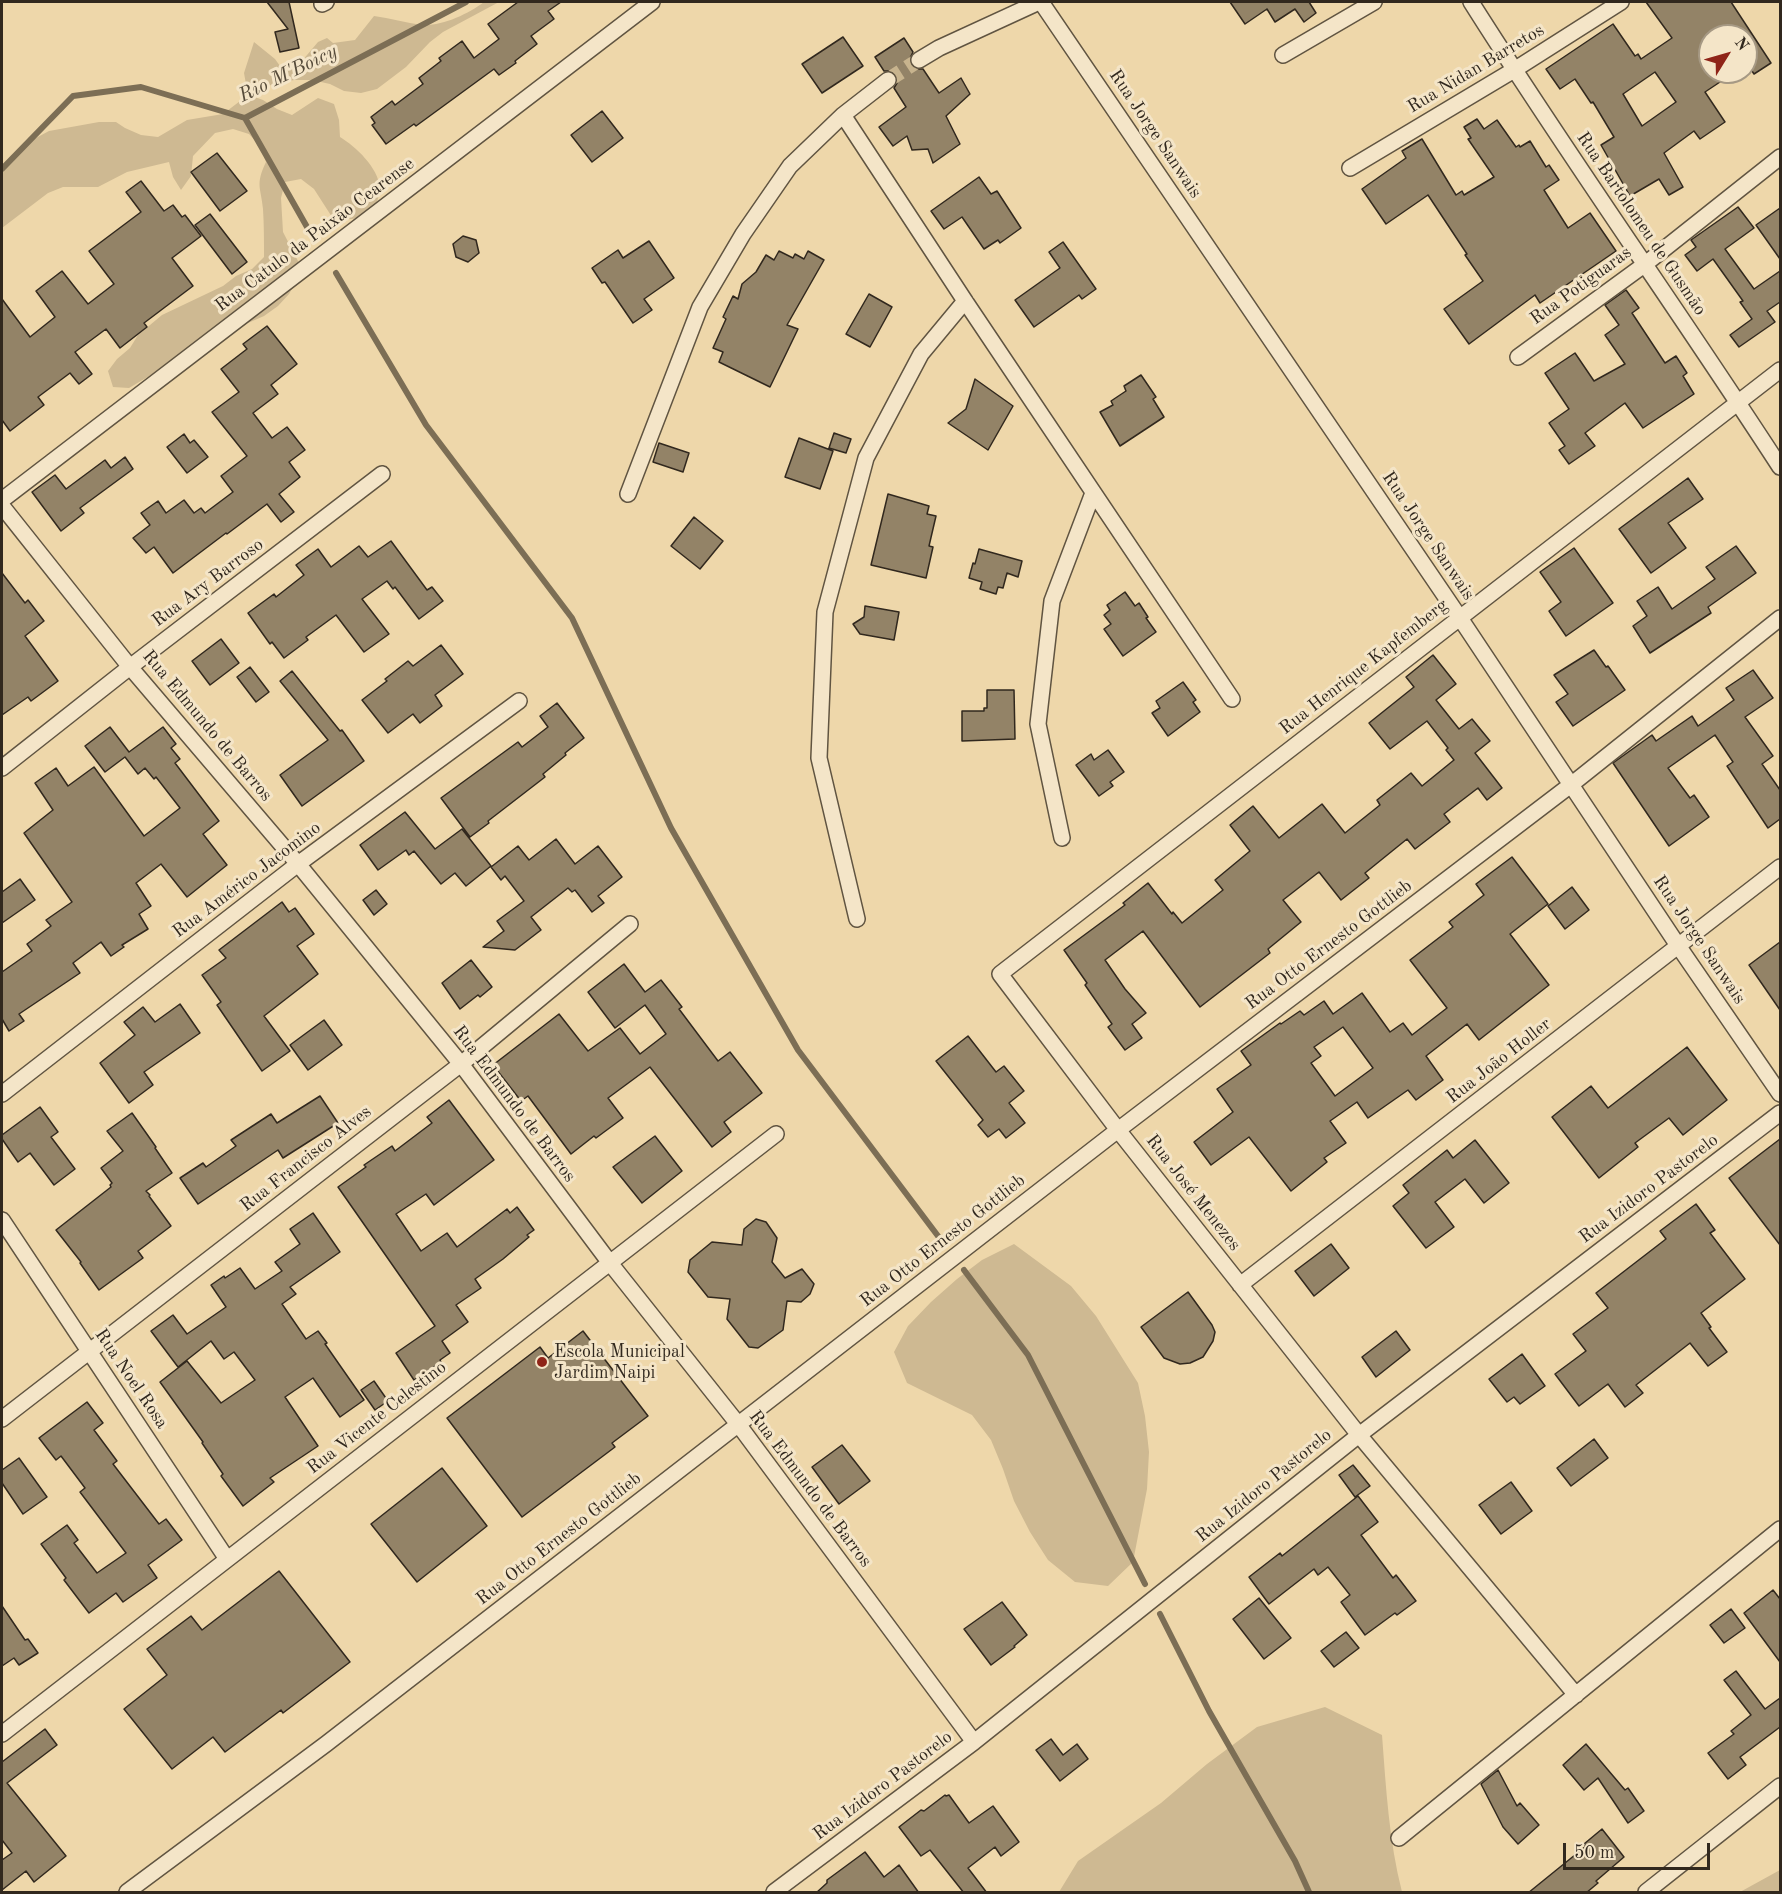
<!DOCTYPE html>
<html>
<head>
<meta charset="utf-8">
<style>
  body { margin:0 }
  #map { position:relative; width:1782px; height:1894px; overflow:hidden; background:#eed7aa; font-family:"Old Standard TT",serif }
  canvas { display:block }
  .frame { position:absolute; inset:0; border:3px solid #31281e; pointer-events:none }
  .north { position:absolute; left:1698px; top:24px; width:60px; height:60px; box-sizing:border-box; background:#f4e5c8; border:2px solid #a69984; border-radius:50%; rotate:53deg; font-size:16px; font-weight:700; line-height:24px; text-align:center; color:#31281e }
  .north::after { content:''; display:block; margin:auto; width:21px; height:27px; background:#8f2418; clip-path:polygon(50% 0,100% 100%,50% 72%,0 100%) }
  .scale { position:absolute; left:1563px; top:1843px; width:147px; height:27px; box-sizing:border-box; border:3px solid #31281e; border-top:0; padding-left:8px; font-size:18px; line-height:21px; white-space:nowrap; color:#31281e; -webkit-text-stroke:4px #f4e5c8; paint-order:stroke }
</style>
</head>
<body>
<div id="map">
<canvas width="1782" height="1894"></canvas>
<div class="frame"></div>
<div class="north">N</div>
<div class="scale">50 m</div>
</div>
<script>
const context = document.querySelector('canvas').getContext('2d');
context.lineJoin = 'round';
function fill(path, color) { context.fillStyle = color; context.fill(path, 'evenodd'); }
function stroke(path, color, width, dash) { context.strokeStyle = color; context.lineWidth = width; context.lineCap = dash ? 'butt' : 'round'; context.setLineDash(dash || []); context.stroke(path); }
function drawText(font, color, halo, rows, align = 'center') {
  context.font = font + ' "Old Standard TT",serif'; context.lineWidth = 6; context.setLineDash([]); context.textBaseline = 'middle'; context.strokeStyle = halo; context.fillStyle = color; for (const [text, x, y, turn = 0] of rows) {
    context.save(); context.translate(x, y); context.rotate((+turn || 0) * Math.PI / 180); context.textAlign = isNaN(turn) ? turn : align; if (halo) context.strokeText(text, 0, 0); context.fillText(text, 0, 0); context.restore();
  }
}
fill(new Path2D(`
  M484,2H499L443,32L430,42L406,67L377,89L361,93L344,91L330,84L312,80H294L262,87L249,95L263,100L277,109L292,115L318,98L334,104L339,120L340,137C356,147 378,167 380,188C380,193 377,201 376,206C359,219 354,222 332,217L314,189L301,179L285,182L281,198L283,232L299,263L297,280L289,294L278,306L264,316L248,323L218,341L173,362L129,388L113,387L108,371L117,359L130,348L138,335L162,315L223,286L236,276L252,269L264,257C264,242 264,224 263,209C261,187 255,185 266,162L260,146L249,134L233,129L215,133L193,156L191,176L181,190L173,177L169,162L127,172L98,187H63L48,193L2,228V170L17,153L34,139L49,131L99,122H116L125,128L141,135L158,137L187,120L223,114L248,95L244,73L254,42L275,59L280,66L288,69L296,68L318,42L327,38L333,43L355,40L374,16C390,18 406,23 422,25C443,26 468,14 484,2Z
  M1014,1244L1071,1286L1096,1316L1138,1383L1145,1416L1149,1452L1147,1489L1133,1562L1108,1586L1075,1582L1048,1560L1030,1532L1014,1501L1003,1469L991,1440L972,1415L907,1383L894,1352L908,1326L931,1302L957,1279L982,1260Z
  M1325,1707L1382,1735C1386,1788 1389,1841 1402,1892H1059L1078,1861L1161,1803L1207,1764L1257,1727Z
  M1780,1870V1892H1740Z`), '#ceb992');
stroke(new Path2D(`
  M245,118L311,234
  M2,169L73,96L141,87L245,118L466,2
  M336,273L426,425L572,618L671,828L798,1050L944,1244
  M964,1270L1028,1355L1145,1584
  M1160,1614L1209,1711L1295,1861L1309,1892`), '#7c6e55', 6);
const building = new Path2D(`
  M267,2H289L299,48L280,52L275,32L288,29Z
  M518,2H561L548,11L554,19L531,36L537,44L515,61L516,63L499,75L494,69L416,126L414,124L386,144L372,125L375,123L371,117L392,101L395,105L423,84L419,78L441,61L439,58L462,41L474,58L499,39L488,24Z
  M1230,2H1309L1316,13L1304,22L1295,9L1275,22L1267,9L1245,24Z
  M1646,2H1731L1771,63L1754,74L1746,62V36H1710V72H1735L1705,92L1725,122L1700,139L1694,131L1664,153L1683,187L1669,195L1659,179L1630,196L1601,145L1614,137L1593,102L1591,103L1575,79L1560,89L1546,69L1613,24L1635,56L1638,54L1641,59L1672,38ZM1655,72L1676,102L1642,126L1623,94Z
  M843,37L863,66L822,93L802,64Z
  M904,38L913,52L909,60L911,65L915,69H923L939,93L961,78L970,94L946,116L960,144L933,163L928,149L912,150L907,136L893,146L879,127L906,107L894,88L897,83L896,75L891,71H884L875,57Z
  M602,111L623,138L592,162L571,135Z
  M1477,119L1484,129L1497,120L1516,147L1519,145L1520,147L1530,141L1546,167L1549,165L1559,180L1544,190L1568,228L1590,213L1616,251L1540,303L1535,295L1469,344L1444,309L1483,281L1465,255L1467,254L1428,195L1386,224L1362,189L1406,158L1402,151L1422,139L1456,195L1462,191L1464,195L1494,177L1468,139L1471,138L1464,127Z
  M217,153L247,191L220,211L191,172Z
  M979,177L991,194L997,191L1021,228L1000,243L998,240L984,249L962,217L944,229L931,211Z
  M141,181L164,211L173,205L182,217L185,215L201,236L172,258L193,286L144,323L147,327L120,348L106,329L75,352L92,374L79,384L70,373L38,397L44,405L10,431L2,420V299L30,337L55,317L36,291L62,271L88,304L114,284L89,251L141,212L126,192Z
  M1738,207L1754,228L1725,249L1754,289L1780,271V302L1767,311L1775,322L1739,347L1730,335L1752,319L1740,302L1743,301L1713,259L1697,271L1685,255L1696,247L1691,240Z
  M1780,208V259L1756,225Z
  M210,214L247,262L232,274L195,225Z
  M463,236L476,240L479,253L468,262L456,257L453,244Z
  M649,241L674,278L644,299L652,310L633,323L605,282L602,283L592,268L618,250L623,258Z
  M1063,242L1096,289L1082,299L1079,295L1034,327L1015,300L1060,268L1049,252Z
  M779,251L793,258L795,254L804,259L808,251L824,260L787,325L798,329L770,387L719,362L723,352L713,348L726,319L723,317L733,296L738,299L742,284L756,272L766,255L774,260Z
  M1626,290L1639,308L1632,313L1665,363L1676,356L1687,373L1683,376L1694,394L1643,428L1625,403L1585,433L1595,446L1569,464L1559,450L1565,446L1549,423L1569,409L1545,373L1575,353L1594,381L1625,364L1605,335L1619,325L1605,305Z
  M869,294L892,307L870,347L846,334Z
  M267,326L297,364L271,385L278,394L253,413L272,438L287,427L305,450L289,462L300,477L279,494L294,512L281,522L267,504L227,534L226,533L173,573L154,547L146,553L133,538L150,525L141,513L158,501L166,513L184,500L194,513L201,508L205,513L233,492L221,476L247,456L212,412L239,392L221,369L247,349L243,344Z
  M1141,375L1156,397L1153,399L1164,417L1120,446L1100,412L1113,405L1111,401L1126,391L1124,386Z
  M975,379L1013,406L988,450L948,423L966,409Z
  M834,433L851,439L846,453L829,448Z
  M184,434L190,443L194,440L208,457L187,473L167,447Z
  M799,438L833,451L820,489L785,477Z
  M659,443L689,453L683,472L653,462Z
  M125,457L133,469L80,508L84,513L61,531L32,492L55,475L66,489L105,460L111,468Z
  M1688,478L1703,499L1668,523L1686,548L1651,573L1619,529Z
  M888,494L929,506L927,514L936,516L929,546L933,547L926,578L871,565Z
  M694,517L723,541L700,569L671,546Z
  M391,541L427,590L432,587L443,601L419,619L395,587L393,589L387,581L362,599L389,634L364,652L336,615L306,637L308,640L284,658L272,642L270,644L248,613L274,594L276,597L304,575L296,565L318,549L331,567L359,546L368,557Z
  M1736,546L1756,573L1708,607L1711,613L1650,653L1633,626L1647,616L1637,601L1658,587L1672,609L1715,579L1706,567Z
  M1574,548L1613,603L1566,636L1549,611L1561,602L1540,572Z
  M979,549L1022,561L1018,577L1007,573L1003,588L998,587L996,594L980,589L982,582L969,578L973,563L975,564Z
  M2,573L25,603L28,600L44,621L25,636L58,681L31,701L28,697L2,715Z
  M1125,592L1135,606L1139,603L1148,617L1146,618L1156,632L1123,656L1104,629L1111,624L1104,615L1110,610L1107,605Z
  M865,606L899,612L894,640L860,634L853,624L864,617Z
  M221,639L239,663L210,685L192,661Z
  M441,645L463,674L435,695L442,706L420,723L413,714L388,733L362,700L387,681L385,679L408,661L413,666Z
  M1594,650L1606,667L1608,666L1625,690L1573,726L1556,702L1568,694L1554,675Z
  M1433,655L1456,684L1436,700L1459,729L1472,719L1490,741L1475,753L1502,788L1487,800L1478,788L1444,814L1450,822L1415,849L1407,839L1365,873L1369,878L1341,900L1319,872L1283,900L1301,922L1268,949L1270,953L1200,1007L1143,931L1105,960L1125,989L1146,1013L1132,1024L1142,1038L1125,1050L1108,1027L1112,1024L1085,985L1087,983L1064,950L1125,905L1123,903L1148,883L1172,914L1173,912L1182,923L1223,890L1215,880L1250,851L1230,825L1253,806L1279,838L1322,804L1345,833L1380,805L1377,800L1411,773L1422,786L1454,760L1446,750L1448,748L1427,721L1390,749L1369,723L1414,687L1406,677Z
  M250,667L269,692L256,702L237,677Z
  M1753,670L1773,698L1745,717L1773,756L1762,764L1780,790V819L1768,828L1727,766L1733,762L1715,735L1668,768L1690,798L1694,795L1709,817L1669,846L1613,763L1652,735L1656,741L1692,716L1698,726L1734,700L1726,688Z
  M292,671L340,731L342,730L364,761L302,806L280,775L328,740L280,681Z
  M1183,682L1196,700L1193,702L1200,712L1168,736L1152,713L1160,708L1156,701Z
  M987,690H1014L1015,739L962,741V711H984V708H987Z
  M557,703L584,738L565,753L566,755L543,774L545,777L488,821L489,823L470,837L441,798L518,742L522,747L548,727L540,716Z
  M110,727L129,752L163,727L176,744L171,748L180,759L175,763L219,821L203,834L227,865L187,897L161,864L136,883L151,906L139,914L148,929L122,945L124,947L111,956L101,942L73,963L80,973L19,1014L24,1021L9,1031L2,1019V972L32,951L27,944L51,926L46,920L72,902L24,833L53,810L35,783L56,768L68,786L94,767L144,836L180,808L156,777L154,779L145,768L138,774L125,757L105,772L85,746Z
  M1108,750L1124,772L1110,782L1113,786L1099,796L1076,765L1091,754L1094,760Z
  M405,812L435,849L462,829L491,866L466,886L455,873L441,884L414,851L409,855L406,850L378,870L360,845Z
  M556,839L575,864L598,846L622,877L598,896L604,903L592,912L575,890L572,892L568,888L531,917L541,930L515,950L483,947L504,931L497,921L524,901L505,876L501,880L491,867L518,846L529,860Z
  M1512,857L1548,904L1510,934L1549,985L1479,1040L1467,1024L1426,1056L1443,1080L1416,1100L1408,1090L1368,1118L1357,1102L1330,1121L1346,1143L1324,1158L1327,1162L1291,1191L1249,1137L1211,1165L1194,1142L1233,1112L1217,1089L1251,1065L1241,1051L1280,1023L1281,1024L1300,1011L1304,1015L1324,1001L1333,1014L1362,993L1390,1032L1403,1023L1412,1035L1447,1008L1410,960L1453,927L1449,922L1484,895L1476,884ZM1343,1027L1373,1068L1335,1096L1311,1063L1321,1056L1314,1047Z
  M20,879L35,900L2,923V892Z
  M1572,887L1589,910L1565,929L1548,906Z
  M376,890L387,904L374,915L363,900Z
  M282,902L289,912L295,908L314,934L297,946L318,974L264,1016L290,1051L262,1071L217,1005L221,1002L202,975L226,958L219,950Z
  M1780,942V1010L1749,965Z
  M471,960L492,987L480,997L478,995L460,1009L442,983Z
  M624,964L645,992L661,980L682,1007L679,1009L718,1061L730,1052L762,1093L724,1122L731,1132L712,1147L650,1067L608,1098L623,1118L596,1138L594,1136L571,1154L528,1096L521,1101L493,1065L559,1014L588,1051L620,1028L640,1054L666,1034L645,1005L615,1028L588,992Z
  M180,1004L200,1033L144,1072L153,1085L129,1103L100,1063L135,1035L124,1022L143,1007L155,1022Z
  M324,1020L342,1045L308,1070L290,1045Z
  M968,1036L996,1072L1004,1066L1024,1091L1009,1103L1025,1123L1006,1138L999,1129L988,1137L978,1125L983,1120L936,1061Z
  M1687,1047L1727,1100L1683,1135L1669,1118L1635,1143L1638,1147L1599,1178L1552,1117L1591,1086L1608,1108Z
  M320,1096L338,1123L283,1158L278,1150L198,1204L180,1178L203,1163L206,1167L236,1146L231,1140L271,1114L277,1123Z
  M449,1100L494,1160L434,1205L426,1194L396,1214L421,1251L447,1233L457,1247L507,1209L510,1213L517,1207L534,1230L527,1235L529,1237L503,1259L475,1279L481,1288L456,1305L468,1322L442,1341L450,1353L440,1360L441,1362L414,1380L396,1353L435,1326L338,1187L366,1167L364,1165L392,1146L395,1151L432,1123L427,1117Z
  M40,1107L58,1132L51,1137L75,1169L54,1185L30,1153L18,1162L2,1139V1135Z
  M132,1113L156,1147L155,1148L172,1173L146,1191L150,1195L149,1196L171,1226L138,1251L143,1258L99,1290L80,1263L81,1262L56,1230L111,1187L110,1185L112,1183L101,1168L123,1151L107,1131Z
  M655,1136L682,1171L642,1203L613,1167Z
  M1780,1139V1245L1729,1178Z
  M1475,1140L1509,1183L1484,1203L1465,1179L1435,1202L1454,1227L1426,1248L1393,1206L1409,1193L1403,1185L1447,1150L1453,1158Z
  M1696,1204L1715,1230L1710,1233L1745,1279L1701,1313L1711,1327L1709,1328L1727,1352L1708,1366L1690,1343L1636,1385L1643,1393L1625,1407L1608,1384L1579,1406L1555,1374L1586,1351L1573,1334L1608,1308L1596,1293L1666,1239L1660,1231Z
  M313,1213L340,1252L290,1287L296,1294L282,1304L306,1339L318,1331L327,1343L325,1344L364,1400L340,1417L313,1378L285,1397L318,1446L270,1478L274,1482L243,1506L221,1476L223,1474L202,1443L203,1442L160,1382L187,1361L221,1403L255,1380L234,1352L224,1359L211,1341L178,1367L151,1331L173,1315L187,1334L226,1307L211,1285L224,1276L225,1278L240,1268L255,1289L282,1271L275,1262L300,1244L290,1229Z
  M756,1219L766,1222L777,1238L772,1262L785,1278L802,1269L814,1284L810,1294L801,1302L787,1301L783,1330L758,1348L749,1347L727,1319L730,1299L708,1297L688,1272L690,1260L712,1242L742,1245L744,1229Z
  M1331,1244L1349,1268L1314,1296L1295,1271Z
  M1188,1292L1212,1325L1215,1332L1213,1341L1203,1357L1190,1363L1180,1364L1164,1358L1141,1327Z
  M583,1331L648,1416L612,1443L615,1447L522,1517L447,1418L540,1347L548,1358Z
  M1396,1331L1410,1350L1376,1377L1362,1357Z
  M1522,1354L1545,1386L1520,1404L1514,1397L1507,1402L1489,1379Z
  M374,1381L388,1401L375,1410L361,1390Z
  M87,1402L103,1423L94,1430L117,1461L113,1464L159,1524L166,1519L182,1540L148,1565L157,1578L123,1602L116,1593L89,1613L64,1580L66,1578L41,1544L67,1525L78,1540L74,1543L97,1573L126,1553L80,1492L85,1488L61,1456L56,1460L39,1438Z
  M1594,1439L1608,1458L1571,1486L1557,1468Z
  M842,1445L870,1481L839,1504L812,1467Z
  M19,1458L47,1497L23,1514L2,1483V1470Z
  M1353,1465L1370,1486L1355,1497L1339,1475Z
  M442,1468L487,1526L417,1582L371,1524Z
  M1511,1482L1532,1511L1501,1534L1479,1505Z
  M1358,1496L1378,1522L1361,1535L1393,1578L1396,1575L1416,1601L1397,1615L1395,1613L1365,1635L1341,1602L1350,1595L1328,1567L1318,1575L1314,1569L1269,1604L1249,1577L1280,1553L1282,1556Z
  M279,1571L350,1662L283,1713L281,1710L225,1752L213,1737L172,1769L124,1709L167,1675L147,1649L191,1616L202,1630Z
  M1773,1590L1780,1599V1662L1744,1613Z
  M1259,1598L1291,1638L1264,1659L1233,1619Z
  M1002,1602L1027,1635L1014,1646L1015,1647L991,1665L964,1629Z
  M2,1606L25,1640L28,1639L38,1653L19,1665L14,1658L2,1666Z
  M1731,1609L1745,1628L1724,1643L1710,1625Z
  M1346,1632L1359,1648L1334,1667L1321,1651Z
  M1736,1671L1765,1709L1780,1698V1727L1740,1757L1746,1765L1728,1779L1708,1753L1734,1734L1731,1731L1751,1715L1724,1680Z
  M45,1729L57,1745L7,1783L66,1856L34,1882L26,1871L2,1890V1860L12,1853L2,1840V1762Z
  M1051,1739L1063,1755L1077,1744L1088,1759L1060,1781L1036,1750Z
  M1586,1744L1625,1790L1628,1788L1644,1811L1628,1823L1598,1778L1584,1790L1563,1765Z
  M1498,1770L1517,1806L1520,1803L1539,1825L1518,1844L1503,1827L1481,1784Z
  M945,1795L946,1796L949,1795L969,1823L993,1806L1019,1842L1001,1856L995,1847L968,1868L987,1893H964L930,1850L921,1856L899,1827L921,1810L924,1811Z
  M1602,1829L1624,1857L1596,1881L1598,1883L1586,1893H1528L1586,1846L1584,1844Z
  M865,1852L884,1877L899,1865L919,1893H816L827,1883V1880Z`);
fill(building, '#938367');
stroke(building, '#31281e', 1.5);
stroke(new Path2D(`
  M888,80L919,60`), '#c8b48e', 15, [15, 8]);
const minor = new Path2D(`
  M1041,2L1460,618L1679,947L1780,1094
  M1471,2C1570,159 1679,311 1780,467
  M322,4L326,2
  M1283,55L1374,2
  M919,60L939,48L1039,2
  M843,115L965,301L1232,699
  M1350,168L1514,70L1621,2
  M1518,357L1644,265L1780,157
  M628,494L700,307L743,234L790,166L843,115L888,80
  M2,500L652,2
  M2,506L130,667L298,864L461,1064L610,1263L738,1424L974,1742
  M2,768L130,667L382,474
  M1062,838L1038,724L1052,601L1093,493
  M857,919L819,758L825,612L866,458L921,354L965,301
  M2,1094L298,864L519,701
  M2,1220L227,1559
  M1240,1285L1780,867
  M2,1419L461,1064L630,924
  M1576,1695L1359,1435L1118,1130L1000,974L1780,370
  M2,1734L776,1134
  M1399,1838L1780,1529
  M127,1892L326,1744L1118,1130L1572,784L1780,618
  M774,1892L974,1742L1359,1435L1780,1113
  M1646,1892L1780,1786`);
stroke(minor, '#605441', 18);
stroke(minor, '#f4e5c8', 15);
for (const [x, y, r, color] of [
  [542,1362,6,"#8f2418"]
]) { const dot = new Path2D(); dot.arc(x, y, r, 0, 2 * Math.PI); context.fillStyle = color; context.fill(dot); stroke(dot, '#f4e5c8', 2); }
drawText('18px', '#31281e', '#f4e5c8', [
  ["Rua Nidan Barretos",1476,69,-31],
  ["Rua Jorge Sanwais",1155,134,56],
  ["Rua Bartolomeu de Gusmão",1641,224,56],
  ["Rua Catulo da Paixão Cearense",315,235,-37],
  ["Rua Potiguaras",1581,286,-36],
  ["Rua Jorge Sanwais",1428,536,56],
  ["Rua Ary Barroso",208,583,-37],
  ["Rua Henrique Kapfemberg",1364,667,-38],
  ["Rua Edmundo de Barros",207,726,50],
  ["Rua Américo Jacomino",247,880,-37],
  ["Rua Jorge Sanwais",1699,940,56],
  ["Rua Otto Ernesto Gottlieb",1329,945,-37],
  ["Rua João Holler",1499,1061,-38],
  ["Rua Edmundo de Barros",514,1104,53],
  ["Rua Francisco Alves",306,1159,-38],
  ["Rua Izidoro Pastorelo",1649,1189,-37],
  ["Rua José Menezes",1193,1193,52],
  ["Rua Otto Ernesto Gottlieb",943,1241,-38],
  ["Rua Noel Rosa",131,1379,56],
  ["Rua Vicente Celestino",377,1418,-38],
  ["Rua Izidoro Pastorelo",1264,1486,-39],
  ["Rua Edmundo de Barros",810,1489,53],
  ["Rua Otto Ernesto Gottlieb",559,1539,-38],
  ["Rua Izidoro Pastorelo",883,1786,-37]
]);
drawText('18px', '#31281e', '#f4e5c8', [
  ["Escola Municipal",554,1352],
  ["Jardim Naipi",554,1373]
], 'left');
drawText('italic 20px', '#564b3a', '#f4e5c8', [
  ["Rio M'Boicy",288,74,-26]
]);
</script>
</body>
</html>
